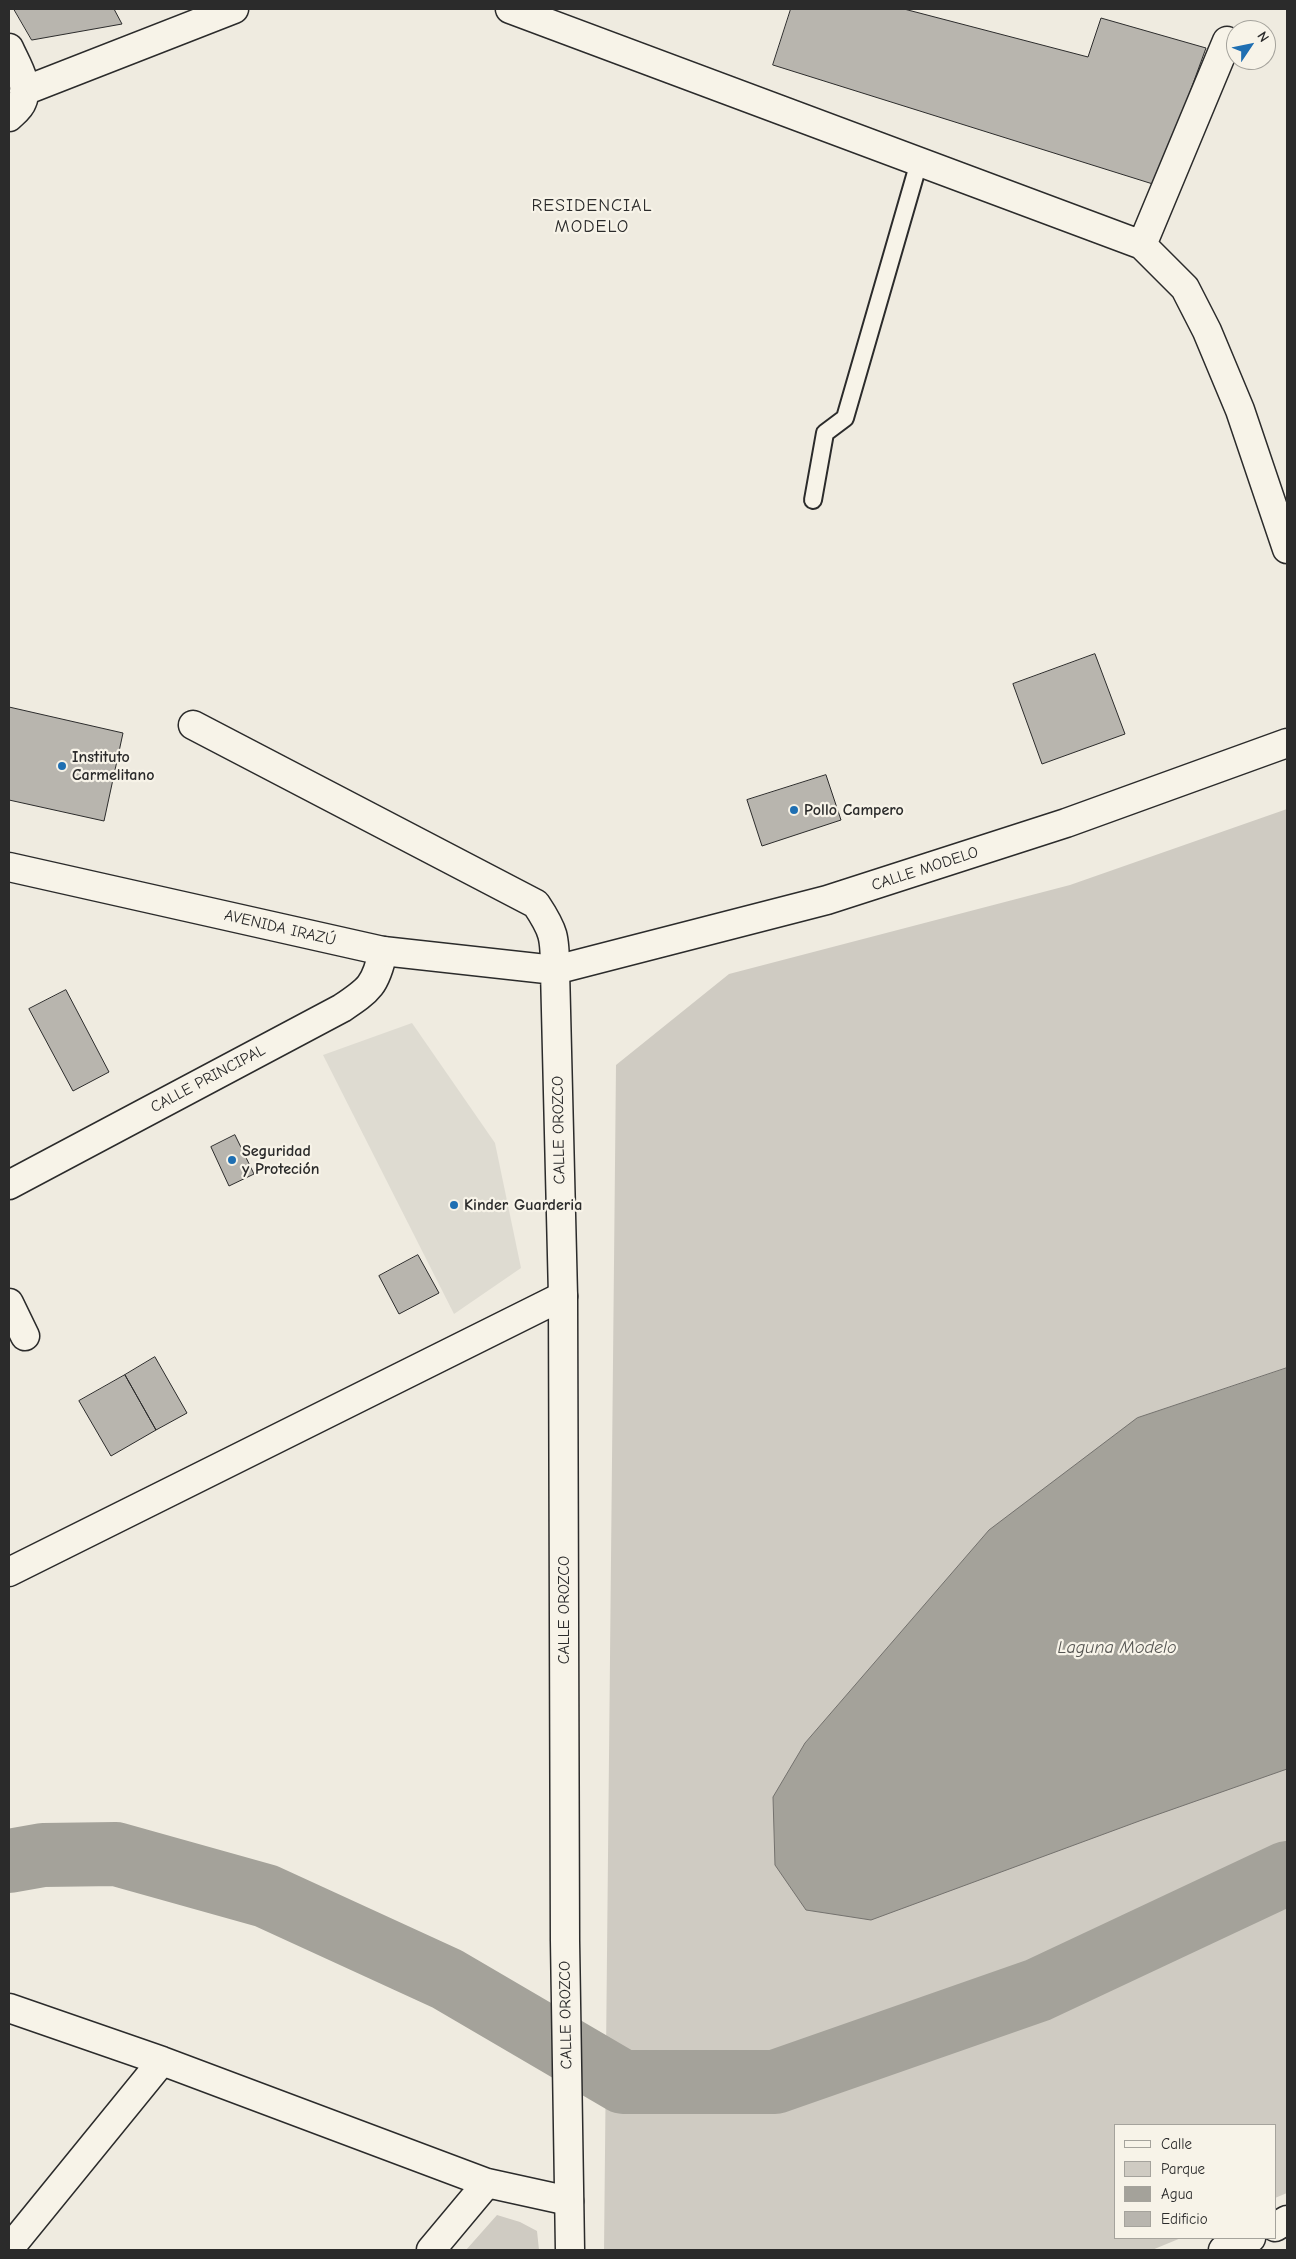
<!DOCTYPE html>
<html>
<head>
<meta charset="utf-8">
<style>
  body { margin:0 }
  #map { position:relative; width:1296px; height:2259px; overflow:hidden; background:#efebe0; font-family:"Comic Neue",sans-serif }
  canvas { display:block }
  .frame { position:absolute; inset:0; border:10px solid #2b2b2b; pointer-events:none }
  .legend { position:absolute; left:1114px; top:2124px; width:162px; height:115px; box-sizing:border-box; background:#f7f3e8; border:1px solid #a5a39c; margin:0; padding:6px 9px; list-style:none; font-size:15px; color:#2b2b2b }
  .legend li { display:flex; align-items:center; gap:10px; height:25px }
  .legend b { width:25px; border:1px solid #a5a39c }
  .north { position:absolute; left:1226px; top:20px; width:50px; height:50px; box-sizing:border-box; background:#f7f3e8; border:1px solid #a5a39c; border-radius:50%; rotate:56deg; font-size:14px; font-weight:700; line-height:20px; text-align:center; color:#2b2b2b }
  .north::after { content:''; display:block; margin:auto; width:18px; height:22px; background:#1f6fb2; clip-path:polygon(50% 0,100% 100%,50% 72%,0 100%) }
</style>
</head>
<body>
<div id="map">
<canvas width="1296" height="2259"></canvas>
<div class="frame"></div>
<ul class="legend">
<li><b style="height:6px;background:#f7f3e8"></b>Calle</li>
<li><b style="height:14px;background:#cfcbc2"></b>Parque</li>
<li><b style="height:14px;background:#a4a29a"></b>Agua</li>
<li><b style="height:14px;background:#b8b5ae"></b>Edificio</li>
</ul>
<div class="north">N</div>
</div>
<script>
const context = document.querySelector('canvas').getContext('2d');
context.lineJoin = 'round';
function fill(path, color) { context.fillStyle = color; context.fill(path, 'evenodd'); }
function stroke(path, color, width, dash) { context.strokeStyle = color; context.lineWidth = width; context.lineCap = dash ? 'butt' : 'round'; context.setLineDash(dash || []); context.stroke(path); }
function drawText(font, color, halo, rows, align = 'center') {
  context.font = font + ' "Comic Neue",sans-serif'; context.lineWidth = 4.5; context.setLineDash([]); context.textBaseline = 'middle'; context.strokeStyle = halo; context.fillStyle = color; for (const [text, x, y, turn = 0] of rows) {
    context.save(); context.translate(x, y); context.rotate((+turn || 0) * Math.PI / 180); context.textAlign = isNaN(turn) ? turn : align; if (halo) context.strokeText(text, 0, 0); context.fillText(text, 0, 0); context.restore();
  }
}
fill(new Path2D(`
  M412,1023L495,1143L521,1268L454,1314L323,1055Z`), '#dedbd1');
fill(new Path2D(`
  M1287,809V2193L1275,2198V2125H1115V2238H1181L1152,2250H604L616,1065L729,974L1070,885Z
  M497,2215L520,2222L537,2231L539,2250H466Z`), '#cfcbc2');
const water = new Path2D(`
  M1287,1368V1769L1142,1820L871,1920L806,1910L775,1865L773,1797L805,1743L989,1530L1137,1418Z`);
fill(water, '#a4a29a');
stroke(water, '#74726e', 1);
stroke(new Path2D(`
  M9,1861L43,1855L116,1854L266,1896L447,1979L623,2082H775L1038,1990L1287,1873`), '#a4a29a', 64);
const building = new Path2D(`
  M14,9H114L122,24L32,40Z
  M791,9H904L1088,57L1101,18L1206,48L1156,185L773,65Z
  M1095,654L1125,734L1042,764L1013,684Z
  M9,707L123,733L104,821L9,800Z
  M826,775L841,820L762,846L747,800Z
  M66,990L109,1072L73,1091L29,1009Z
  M235,1135L254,1174L229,1186L211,1147Z
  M418,1255L439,1293L399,1314L379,1276Z
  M155,1357L187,1413L156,1430L125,1375Z
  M125,1375L156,1430L111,1456L79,1401Z`);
fill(building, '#b8b5ae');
stroke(building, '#2b2b2b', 1);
const lane = new Path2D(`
  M813,500L825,433L845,418L919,162`);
const street = new Path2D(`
  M510,9L1142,245L1185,288L1207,331L1240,410L1287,549
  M9,48C16,64 30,84 22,102C20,108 13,113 9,117
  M24,91L234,9
  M1142,245L1227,41
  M193,725L536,904C554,931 555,937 555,970
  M9,1185L342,1008C369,990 376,985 383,951
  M9,1303L25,1336
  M9,1572L563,1296
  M9,2008L162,2061L487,2183L569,2201
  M9,2249L162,2061
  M431,2250L487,2183`);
const secondary = new Path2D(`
  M9,867L383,951L555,970L827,900L1066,823L1287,743
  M555,970L563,1296L565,1941L570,2250
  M1275,2227L1287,2220
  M1223,2250L1251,2238`);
stroke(lane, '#2b2b2b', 20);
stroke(street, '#2b2b2b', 31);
stroke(secondary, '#2b2b2b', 31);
stroke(lane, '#f7f3e8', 16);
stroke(street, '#f7f3e8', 28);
stroke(secondary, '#f7f3e8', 28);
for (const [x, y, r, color] of [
  [62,766,5,"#1f6fb2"],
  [794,810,5,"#1f6fb2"],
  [232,1160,5,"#1f6fb2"],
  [454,1205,5,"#1f6fb2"]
]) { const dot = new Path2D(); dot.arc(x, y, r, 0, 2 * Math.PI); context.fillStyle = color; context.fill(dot); stroke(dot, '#f7f3e8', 2); }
drawText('bold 16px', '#2b2b2b', '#f7f3e8', [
  ["Instituto",72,757],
  ["Carmelitano",72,775],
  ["Pollo Campero",804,810],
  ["Seguridad",242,1151],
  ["y Proteción",242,1169],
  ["Kinder Guarderia",464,1205]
], 'left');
drawText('16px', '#2b2b2b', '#f7f3e8', [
  ["CALLE MODELO",925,869,-18],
  ["AVENIDA IRAZÚ",280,928,13],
  ["CALLE PRINCIPAL",208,1079,-28],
  ["CALLE OROZCO",559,1130,-91],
  ["CALLE OROZCO",564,1610,-90],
  ["CALLE OROZCO",566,2015,-91]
]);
context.letterSpacing = '1px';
drawText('18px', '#2b2b2b', '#f7f3e8', [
  ["RESIDENCIAL",592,206],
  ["MODELO",592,227]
]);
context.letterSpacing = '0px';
drawText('italic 18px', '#555552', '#f7f3e8', [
  ["Laguna Modelo",1117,1648]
]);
</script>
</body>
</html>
